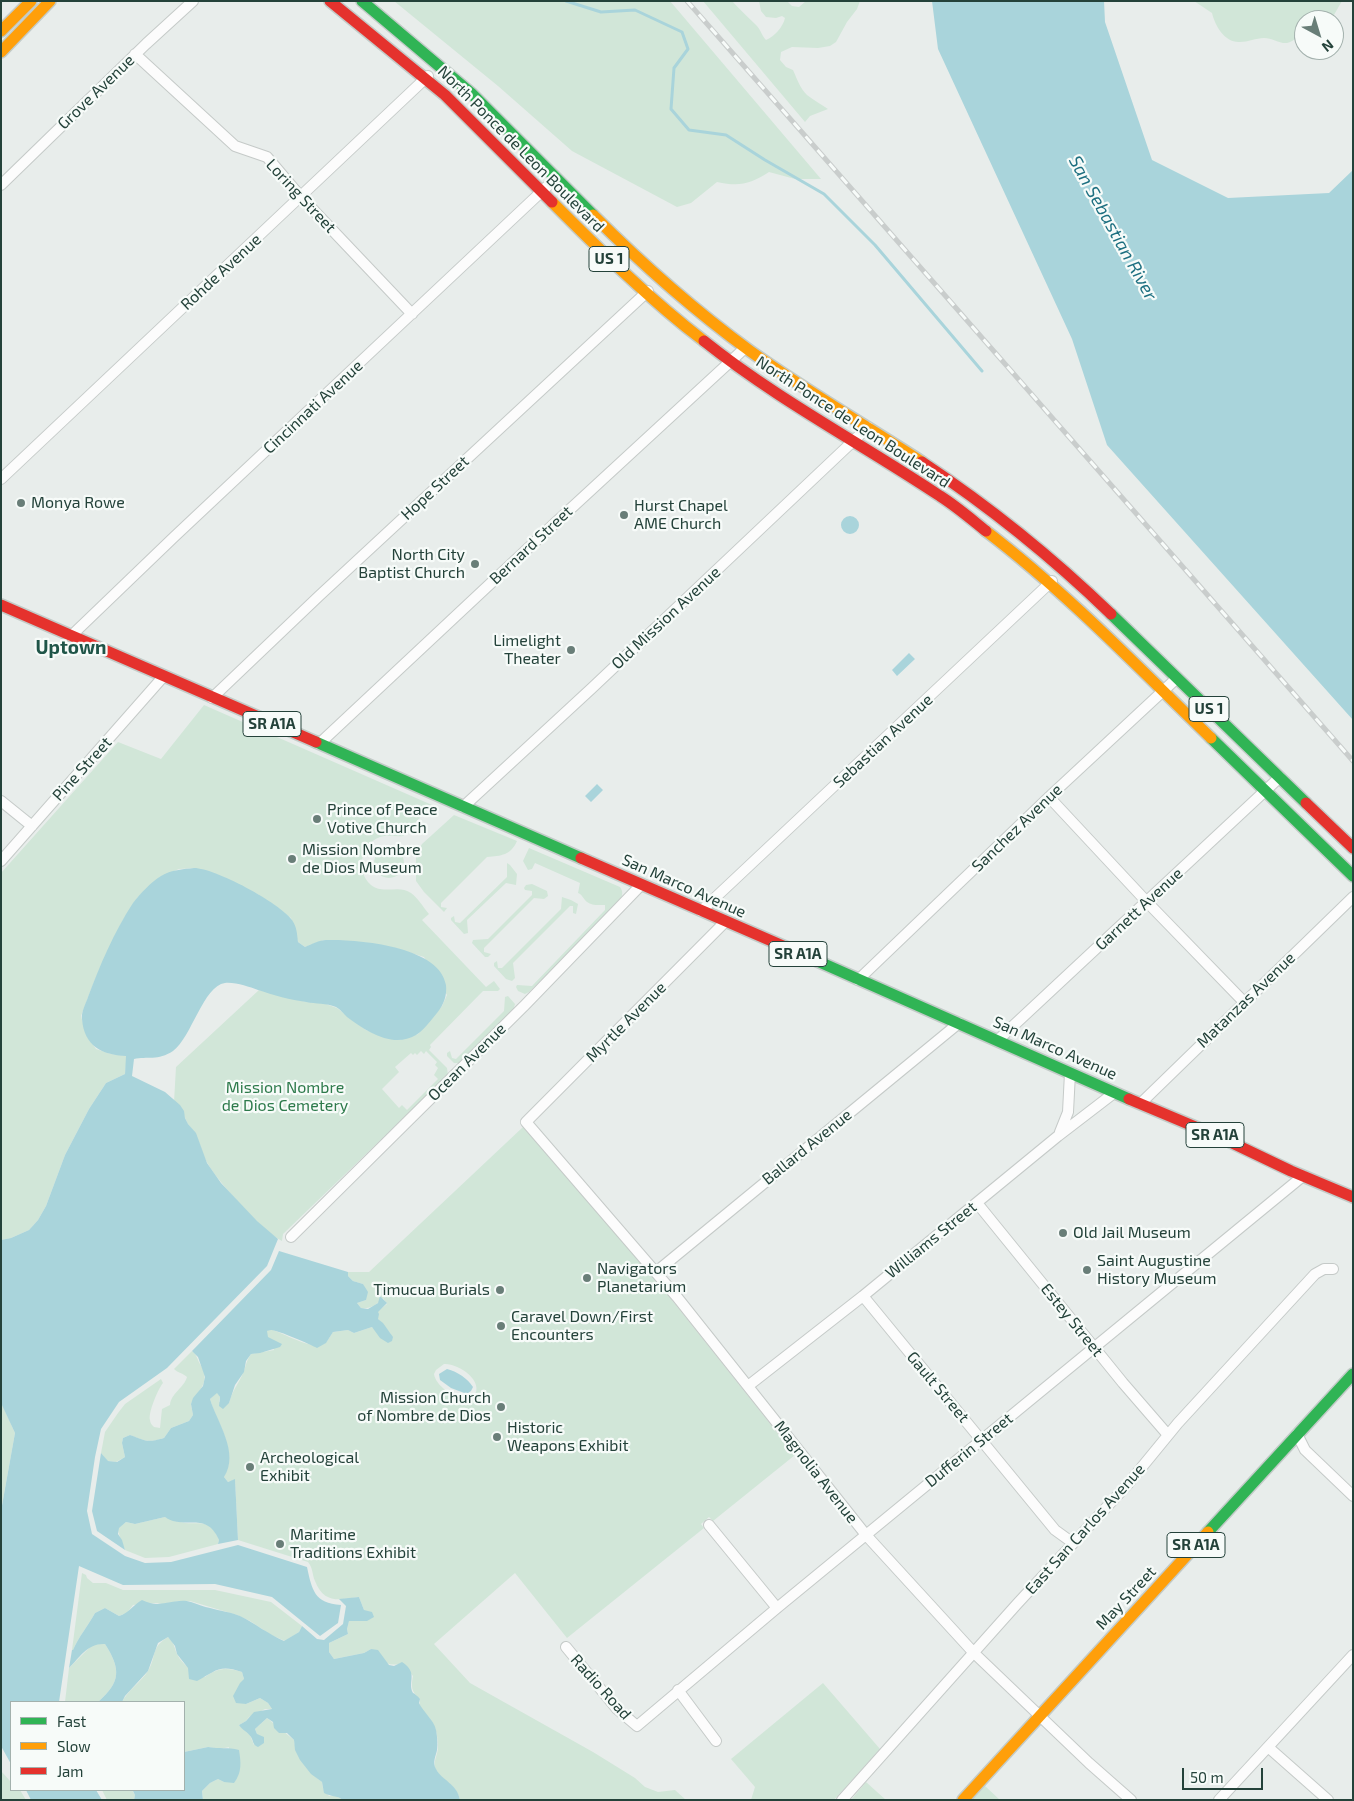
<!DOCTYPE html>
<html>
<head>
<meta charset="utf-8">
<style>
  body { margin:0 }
  #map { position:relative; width:1354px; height:1801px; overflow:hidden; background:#e8edeb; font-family:"Exo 2",sans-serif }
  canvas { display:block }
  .frame { position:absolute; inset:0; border:2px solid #24423a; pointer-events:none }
  .legend { position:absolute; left:10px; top:1701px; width:175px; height:90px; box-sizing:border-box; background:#f7fbf9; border:1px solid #a3b1ad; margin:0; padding:6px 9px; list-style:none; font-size:15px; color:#24423a }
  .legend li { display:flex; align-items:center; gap:10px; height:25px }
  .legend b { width:25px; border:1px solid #a3b1ad }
  .north { position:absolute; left:1294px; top:10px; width:50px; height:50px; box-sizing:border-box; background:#f7fbf9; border:1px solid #a3b1ad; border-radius:50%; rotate:141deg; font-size:14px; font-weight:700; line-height:20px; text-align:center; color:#24423a }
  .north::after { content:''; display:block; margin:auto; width:18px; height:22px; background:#697e78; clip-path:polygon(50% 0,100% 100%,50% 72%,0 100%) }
  .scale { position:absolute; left:1182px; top:1768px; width:81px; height:22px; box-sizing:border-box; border:2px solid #24423a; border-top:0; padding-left:6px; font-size:15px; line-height:18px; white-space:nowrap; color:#24423a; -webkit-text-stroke:4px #f7fbf9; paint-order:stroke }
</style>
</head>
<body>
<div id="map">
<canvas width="1354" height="1801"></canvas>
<div class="frame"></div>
<ul class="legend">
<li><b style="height:6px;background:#30b455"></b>Fast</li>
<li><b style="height:6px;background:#ff9f0a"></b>Slow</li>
<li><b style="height:6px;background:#e5322d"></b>Jam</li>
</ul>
<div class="north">N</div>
<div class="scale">50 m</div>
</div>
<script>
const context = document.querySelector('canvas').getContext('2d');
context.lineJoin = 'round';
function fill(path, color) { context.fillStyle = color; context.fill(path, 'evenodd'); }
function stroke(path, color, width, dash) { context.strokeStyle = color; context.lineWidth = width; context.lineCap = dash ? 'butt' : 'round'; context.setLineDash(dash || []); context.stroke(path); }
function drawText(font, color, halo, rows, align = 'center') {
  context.font = font + ' "Exo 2",sans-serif'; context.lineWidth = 4.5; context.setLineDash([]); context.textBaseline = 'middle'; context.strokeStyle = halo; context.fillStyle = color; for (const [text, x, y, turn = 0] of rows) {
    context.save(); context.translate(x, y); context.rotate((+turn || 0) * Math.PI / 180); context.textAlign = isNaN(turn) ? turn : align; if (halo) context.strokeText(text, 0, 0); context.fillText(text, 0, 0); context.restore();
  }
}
fill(new Path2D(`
  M394,1H670L821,179H795L769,172C750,184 740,187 717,182L691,203L677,207L572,151L498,86Z
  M703,1H732C739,9 747,16 755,24C761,29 761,35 766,40C774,37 783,27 785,18L782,16L776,18L766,17L761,11L759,1H787L792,6L799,7L806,1H860L857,9L847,22L836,42L830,46L818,48L792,47L781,52L780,60L786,67L793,70C797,79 800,88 807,95C813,100 821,104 828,109L810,116L805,122Z
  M1194,1H1342L1331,20H1304V33C1297,35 1294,42 1287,43C1280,44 1272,38 1264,38C1256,38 1248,42 1240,42C1225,43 1215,26 1212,13Z
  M204,705L432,805L403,836C395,837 387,834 380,837C361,844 355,871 371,885C383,895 399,884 411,893C418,898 423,907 429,914L422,920L486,987L494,981L500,989L498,991H483L430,1045L431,1047L429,1050L447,1068L448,1075L283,1234L282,1241C263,1232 219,1183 208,1164C202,1155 201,1145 196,1136C194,1130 188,1126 186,1120C182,1111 183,1107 174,1102L176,1067L259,990L306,1002L323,1003L337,1008L366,1030L383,1037L399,1040L418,1034L442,1006L447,995L424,957L391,947L367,943L324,940L305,947L298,942L291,918L259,895L194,868L179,869L160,877L138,897L122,922L94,982L81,1016L87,1036L96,1049L111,1054L127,1056L125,1074L106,1083L89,1109L65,1155L46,1206L38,1220L29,1230L11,1238L1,1240V873L118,742L161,759ZM421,1051L424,1054L426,1051L437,1062L435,1065L438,1068L434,1075L438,1079L407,1110L402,1105L399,1108L382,1089L399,1072L395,1067L411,1053L413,1055L415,1053L417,1055Z
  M454,815L517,841C511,855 501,856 487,857L441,903V907L447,908L444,912L424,892L416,881V855L422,844Z
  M374 863a15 15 0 1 1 30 0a15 15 0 1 1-30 0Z
  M529,848L620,887C624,892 622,897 619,903L529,992L525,994L518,991L516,987L517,985L532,986L605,910V905C599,905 592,906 587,902C583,899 583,895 578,893L580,883L535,863L532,869L528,870L523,861Z
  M507,863L510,865L517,874L516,885L506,883L467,920L468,933L464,934L451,920V918L454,916L455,922L460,923L507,877Z
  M532,884L547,891L548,896L544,899L534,898L484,948V952L491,954L488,957H485L472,943L473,940L488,939L532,895V891L525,890L524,888L526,885Z
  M562,897L571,900L578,904L576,914L573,913V906H570L513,963L515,978L512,981L506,979L494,966V963L497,961L498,968H502L561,909Z
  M508,996L515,1004L513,1011L459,1063H454L447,1056V1053L450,1051L452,1058L456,1059L504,1011L505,997Z
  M523,1127L652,1275L795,1455L713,1521L709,1517L701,1524L704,1528L567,1638L515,1573L434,1644L470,1683L593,1752L635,1778L645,1787L658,1792L675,1790L686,1800H460C457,1785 443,1782 436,1770C432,1762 438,1755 438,1747C438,1742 437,1733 435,1728C432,1717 417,1711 420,1699C411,1692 411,1686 413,1676L402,1663C386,1668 382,1660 371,1649L364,1653L334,1659L329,1652V1643L348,1634L347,1629L349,1620L354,1621L364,1610L359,1597C339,1600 324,1604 315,1581C312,1574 313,1568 308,1562L238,1540L235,1480L228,1482L224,1477C237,1446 218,1427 210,1399L217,1392L220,1397L219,1402L229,1403C232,1391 239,1383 243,1373C246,1366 246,1361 251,1354L274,1350L266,1334L267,1331L270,1329C284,1333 308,1349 323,1344C327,1343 330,1336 333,1332L348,1330L354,1333L372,1327L375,1329L391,1334L378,1319L377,1312L387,1304L383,1298C376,1305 371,1309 361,1308L357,1303L366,1300L363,1284L353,1281L348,1276V1272H369ZM444,1364C458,1363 485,1381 474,1396C461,1403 436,1388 434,1374L436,1370Z
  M192,1351C197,1355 197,1359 200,1364C211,1381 200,1389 191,1404L193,1415L189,1421L171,1428L164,1438C148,1443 145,1441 130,1435L123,1438L122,1443L125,1457L116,1462L107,1461L101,1453L105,1432L118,1413L125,1404L161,1379L163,1383C158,1389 148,1413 150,1420C150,1423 152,1425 154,1427L160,1428L162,1409L170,1405C171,1393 184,1388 187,1377C183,1373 178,1373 174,1369Z
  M1,1402L15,1433L1,1511Z
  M165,1517C171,1519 179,1522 185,1523C203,1524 211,1520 219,1540L218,1544L169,1557L145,1558L125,1550C123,1545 118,1534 118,1528L126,1522L135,1524Z
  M82,1573L86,1575L87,1578L93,1583H106L123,1590H215L271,1602L302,1626L299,1632L285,1641L271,1635L250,1621L237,1615L190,1601H177L167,1605L156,1603L133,1605L127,1613L119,1616L105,1608L95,1613C88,1626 79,1636 73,1650H72Z
  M168,1637C174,1642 174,1647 177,1654C183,1666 193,1671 205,1677C217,1668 227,1667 242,1672L244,1679L246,1704L260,1698L268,1703L272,1709H265L249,1717L246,1721L239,1725L250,1735L254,1745L257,1734L255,1729L267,1718L294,1740C296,1757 309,1772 322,1782L323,1788L329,1796H337L343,1800L203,1799L202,1791L210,1783L218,1779L224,1782L229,1747L220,1749L208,1747L184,1752V1702H122C128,1690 141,1682 148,1671C157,1656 150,1648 168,1637Z
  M96,1643L105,1644C121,1669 121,1682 98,1702H65L69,1668L89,1648Z
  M823,1683L880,1749L834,1800H751L755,1787L731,1759Z
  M1,1771L11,1782V1790H20L26,1800H1Z
  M866,1782L886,1800H851Z
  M985,1786L1000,1800H972Z
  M102,1790H132L135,1795L134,1800H107Z`), '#d1e6d8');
fill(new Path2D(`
  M932,1H1104L1105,22L1152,160L1228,198L1329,193L1353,170V720L1107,445L1072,339L938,49Z
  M841 525a9 9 0 1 1 18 0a9 9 0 1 1-18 0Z
  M909,653L915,659L897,676L892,670Z
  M597,784L603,790L591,802L585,796Z
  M194,868C215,868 280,903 292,920C297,927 297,934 298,942L305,947C312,944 319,940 326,940C357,939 440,946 446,985C447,996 444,1004 437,1013C431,1020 424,1030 416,1035C393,1049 366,1031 347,1017C344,1014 340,1009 336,1007C326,1003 316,1004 306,1002C291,1000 273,995 258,990C249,987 236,982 225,983C203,986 192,1037 173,1051C158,1061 147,1056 134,1059L132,1076L165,1092L180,1105L184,1111L185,1118L188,1124L196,1133L207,1163L221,1183L257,1221L278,1239L267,1266L167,1368L119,1402L101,1429L95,1457L87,1511L92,1534L125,1556L145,1563L171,1562L238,1545L307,1567C312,1590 314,1603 341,1605L338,1623L320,1636L272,1597L215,1584L123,1585L79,1566L59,1702H11V1764L1,1746V1511L15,1433L1,1403V1240L11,1238L29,1230L38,1220L46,1206L65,1155L89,1109L106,1083L125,1074L126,1056C102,1055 84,1046 82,1019C81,1012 86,1003 88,997C100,965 114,932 133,903C140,894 151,882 161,876C171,870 183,869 194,868Z
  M279,1251L348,1272V1276L353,1281L363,1284L368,1292L366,1300L357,1303L361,1308L368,1309L378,1303L380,1296L387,1303L378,1312L379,1314L378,1319L383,1323L393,1337L392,1341L388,1343L380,1338L372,1327L354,1333L348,1330L333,1332L326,1343L317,1348C312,1345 275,1329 271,1330C269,1330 268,1331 267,1331L268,1337L282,1344L280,1347L260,1353L251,1354L246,1361L244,1372L235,1385L229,1403L223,1409L219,1406L220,1397L217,1393L210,1399C217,1422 240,1453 224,1477L228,1482L235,1479L238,1540L218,1544L219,1540C206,1510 185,1531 165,1517L135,1524L126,1522L119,1528L118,1534L122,1540L125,1550L97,1531L92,1511L101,1453L108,1461L117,1462L125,1457L122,1443L123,1438L130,1435C147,1441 146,1443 164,1438L171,1428L189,1421L193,1415L191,1404L193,1398L203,1386L205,1377L198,1357L192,1351L271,1270Z
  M447,1369C458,1372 467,1378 473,1387L471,1391L467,1394L451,1388L440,1380L439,1374Z
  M359,1597L364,1610L372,1612L374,1617L367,1621H349L347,1629L348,1634L329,1643V1652L334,1659L364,1653L371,1649L378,1650L389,1665L394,1666L402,1662C419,1673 407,1682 413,1693C414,1693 420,1698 420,1699L419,1703C423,1712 434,1720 436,1730C437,1735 438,1744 437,1750C436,1756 432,1762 436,1769C442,1781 457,1783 460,1800H343C337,1795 331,1797 324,1793L322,1782L311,1774L300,1760L295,1750L294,1740L287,1733H279L274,1728L273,1722L267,1718L255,1729L257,1734L264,1737V1743L258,1747C252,1744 254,1742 251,1737C248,1732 242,1730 239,1725L246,1721L254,1712L272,1709L268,1703L260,1698L246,1704L236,1703L233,1696L240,1683L244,1679L242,1672C219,1664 216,1671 197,1681L189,1679L188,1668L177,1654L175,1646L168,1637L158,1643L148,1671L125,1696L122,1702H98C121,1682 121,1669 105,1644C88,1643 80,1657 69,1668L72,1650H73C79,1636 88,1626 95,1613L105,1608L119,1616C129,1613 133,1605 142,1600C161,1610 174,1597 191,1602C198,1604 204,1607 210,1608C220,1611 231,1612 240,1616C256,1624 268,1634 284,1641L299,1632L302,1626L317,1639L324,1640L343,1624L346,1606L339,1599Z
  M208,1747C219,1749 228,1747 239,1750C241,1763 242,1772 234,1783L224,1782L218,1779L210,1783L202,1791L203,1800H134L135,1795L133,1791L127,1790H184V1752Z
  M26,1790H96L102,1800H31Z`), '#a9d4db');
stroke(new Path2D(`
  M566,1L601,12L635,10L682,32L688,49L674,68L671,109L689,130L726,135L765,160L824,194L875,245L982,371`), '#a9d4db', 3);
const street = new Path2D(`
  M135,54L235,146L267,157L300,196L412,314
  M1,185L146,44L193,1
  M1,479L428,76
  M71,636L174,537L556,178
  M212,698L319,596L648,291
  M319,744L553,525L745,348
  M1049,797L1146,901L1244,1002
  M1,801L32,826
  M463,807L592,688L868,427
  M1,861L163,677
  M701,911L1052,581
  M725,922L526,1122L677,1297L866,1535L974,1653L1089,1763L1131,1800
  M858,980L1049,797L1177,678
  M998,1040L1280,777
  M1140,1104L1353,897
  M1060,1132L1068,1112L1070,1073
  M977,1203L1123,1383L1168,1435
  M291,1237L525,1005L641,885
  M656,1272L959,1023
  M863,1296L1055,1530L1073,1543
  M748,1386L863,1296L1058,1136L1114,1093
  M1297,1434L1305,1450L1353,1496
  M709,1525L777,1608
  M566,1647L617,1709L637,1726L777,1608L1303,1176
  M678,1690L716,1741
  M1268,1747L1328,1800
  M842,1800L1017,1604L1128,1484L1178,1423L1315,1274L1324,1269H1333
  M1219,1800L1353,1655`);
const fast = new Path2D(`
  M362,1L471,93L556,178
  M556,178L593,215
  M1111,614L1306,803
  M1211,738L1353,876
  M316,742L581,858
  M806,956L1129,1099
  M1208,1532L1353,1374`);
const slow = new Path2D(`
  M1,31L31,1
  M1,52L50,1
  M552,202C601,251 649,299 704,341
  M593,215C642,264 694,310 750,351C806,391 865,425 922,462
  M986,531C1067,593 1138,667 1211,738
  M963,1800L1208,1532`);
const jam = new Path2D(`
  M330,1L445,95L552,202
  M704,341C778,400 862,444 940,496C956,506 971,519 986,531
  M922,462C990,507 1052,557 1111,614
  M1,605L316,742
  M1306,803L1353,848
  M581,858L806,956
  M1129,1099L1224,1139L1291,1171L1353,1197`);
stroke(street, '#c5cac8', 12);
stroke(fast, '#c3cbc8', 14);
stroke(slow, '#c3cbc8', 14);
stroke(jam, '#c3cbc8', 14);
stroke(street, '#fcfcfc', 10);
stroke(fast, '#30b455', 11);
stroke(slow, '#ff9f0a', 11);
stroke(jam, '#e5322d', 11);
const rail = new Path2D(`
  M687,1L1353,761`);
stroke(rail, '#c9cdcc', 5);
stroke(rail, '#f7fbf9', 3, [9]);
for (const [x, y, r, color] of [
  [21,503,5,"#697e78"],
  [624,515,5,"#697e78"],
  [475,564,5,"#697e78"],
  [571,650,5,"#697e78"],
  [317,819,5,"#697e78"],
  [292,859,5,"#697e78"],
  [1063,1233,5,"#697e78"],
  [1087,1270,5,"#697e78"],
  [587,1278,5,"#697e78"],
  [500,1290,5,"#697e78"],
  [501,1326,5,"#697e78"],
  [501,1407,5,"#697e78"],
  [497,1437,5,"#697e78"],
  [250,1467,5,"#697e78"],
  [280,1544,5,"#697e78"]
]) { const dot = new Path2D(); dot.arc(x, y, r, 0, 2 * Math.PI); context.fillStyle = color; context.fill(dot); stroke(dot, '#f7fbf9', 2); }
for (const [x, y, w] of [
  [609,259,40],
  [1209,709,40],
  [272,724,58],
  [798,954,58],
  [1215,1135,58],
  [1196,1545,58]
]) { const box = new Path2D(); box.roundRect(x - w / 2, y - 12.5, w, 25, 4); context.fillStyle = '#f7fbf9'; context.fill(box); stroke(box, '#24423a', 1); }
drawText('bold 15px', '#24423a', null, [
  ["US 1",609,259],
  ["US 1",1209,709],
  ["SR A1A",272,724],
  ["SR A1A",798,954],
  ["SR A1A",1215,1135],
  ["SR A1A",1196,1545]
]);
drawText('16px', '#24423a', '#f7fbf9', [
  ["Grove Avenue",96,92,-44],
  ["North Ponce de Leon Boulevard",521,149,45],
  ["Loring Street",301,196,47],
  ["Rohde Avenue",221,272,-43],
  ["Cincinnati Avenue",313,407,-43],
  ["North Ponce de Leon Boulevard",853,422,33],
  ["Hope Street",435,488,-43],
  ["Bernard Street",531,545,-43],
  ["Old Mission Avenue",666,618,-43],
  ["Sebastian Avenue",883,741,-43],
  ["Pine Street",82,769,-48],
  ["Sanchez Avenue",1017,828,-44],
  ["San Marco Avenue",684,886,24],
  ["Garnett Avenue",1139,909,-43],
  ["Matanzas Avenue",1246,1000,-44],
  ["Myrtle Avenue",626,1022,-45],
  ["San Marco Avenue",1055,1048,24],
  ["Ocean Avenue",467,1062,-45],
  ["Ballard Avenue",807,1147,-39],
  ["Williams Street",931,1240,-39],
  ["Estey Street",1072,1320,51],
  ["Gault Street",938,1387,50],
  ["Dufferin Street",969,1450,-39],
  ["Magnolia Avenue",816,1472,52],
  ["East San Carlos Avenue",1085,1529,-48],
  ["May Street",1126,1598,-47],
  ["Radio Road",601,1687,48]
]);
drawText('16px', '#24423a', '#f7fbf9', [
  ["Monya Rowe",31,503],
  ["Hurst Chapel",634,506],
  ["AME Church",634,524],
  ["North City",465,555,"right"],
  ["Baptist Church",465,573,"right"],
  ["Limelight",561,641,"right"],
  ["Theater",561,659,"right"],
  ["Prince of Peace",327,810],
  ["Votive Church",327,828],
  ["Mission Nombre",302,850],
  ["de Dios Museum",302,868],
  ["Old Jail Museum",1073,1233],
  ["Saint Augustine",1097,1261],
  ["History Museum",1097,1279],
  ["Navigators",597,1269],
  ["Planetarium",597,1287],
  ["Timucua Burials",490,1290,"right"],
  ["Caravel Down/First",511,1317],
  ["Encounters",511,1335],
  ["Mission Church",491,1398,"right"],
  ["of Nombre de Dios",491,1416,"right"],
  ["Historic",507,1428],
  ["Weapons Exhibit",507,1446],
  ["Archeological",260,1458],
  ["Exhibit",260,1476],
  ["Maritime",290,1535],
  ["Traditions Exhibit",290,1553]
], 'left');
drawText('16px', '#2d7a4b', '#f7fbf9', [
  ["Mission Nombre",285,1088],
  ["de Dios Cemetery",285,1106]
]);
drawText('italic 18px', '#1c6f80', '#f7fbf9', [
  ["San Sebastian River",1113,228,61]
]);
drawText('bold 19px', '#1f5548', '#f7fbf9', [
  ["Uptown",71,648]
]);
</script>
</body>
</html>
